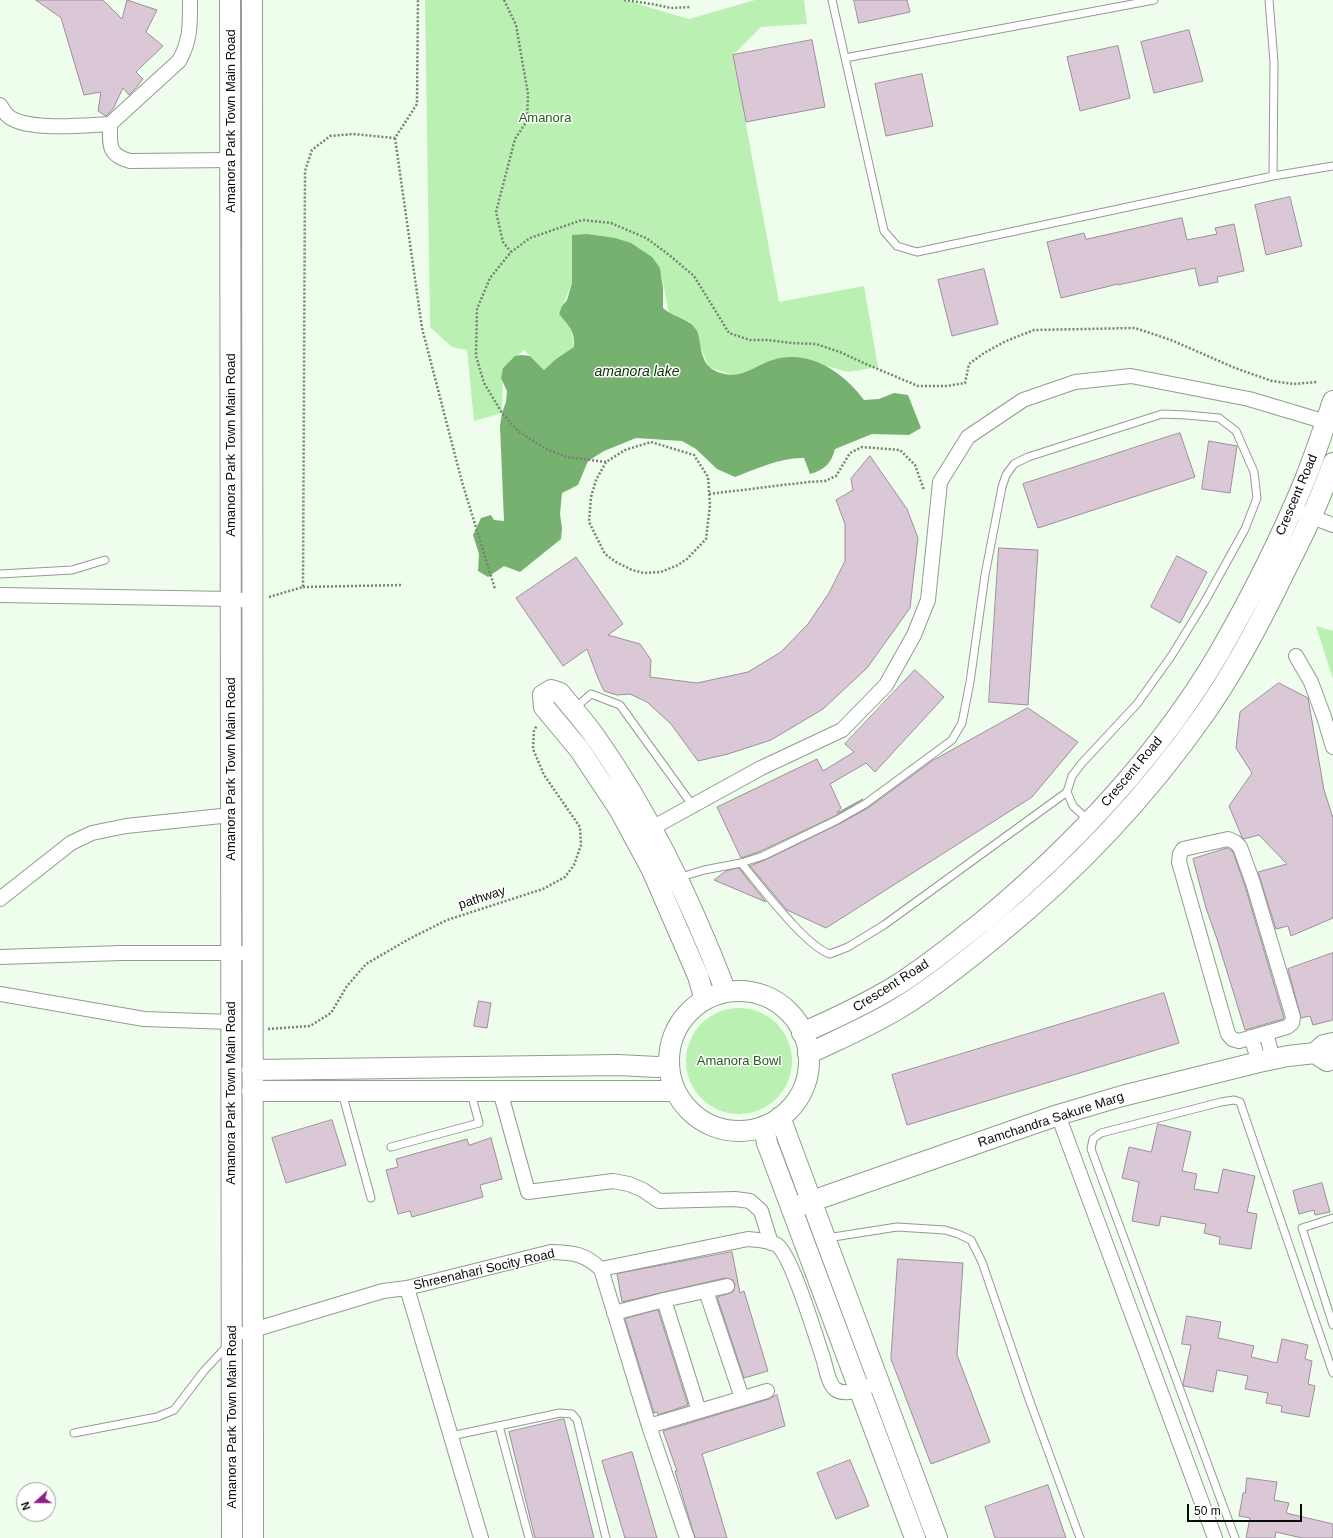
<!DOCTYPE html>
<html>
<head>
<meta charset="utf-8">
<style>
  body { margin:0 }
  #map { position:relative; width:1333px; height:1538px; overflow:hidden; background:#eefdec; font-family:Helvetica,sans-serif }
  canvas { display:block }
  .north { position:absolute; left:16px; top:1482px; width:40px; height:40px; box-sizing:border-box; background:#fff; border:1px solid #9d9e9c; border-radius:50%; rotate:249deg; font-size:11px; font-weight:700; line-height:16px; text-align:center; color:#090d08 }
  .north::after { content:''; display:block; margin:auto; width:14px; height:18px; background:#8e2183; clip-path:polygon(50% 0,100% 100%,50% 72%,0 100%) }
  .scale { position:absolute; left:1187px; top:1504px; width:115px; height:18px; box-sizing:border-box; border:2px solid #090d08; border-top:0; padding-left:5px; font-size:12px; line-height:14px; white-space:nowrap; color:#090d08; -webkit-text-stroke:3px #fff; paint-order:stroke }
</style>
</head>
<body>
<div id="map">
<canvas width="1333" height="1538"></canvas>
<div class="north">N</div>
<div class="scale">50 m</div>
</div>
<script>
const context = document.querySelector('canvas').getContext('2d');
context.lineJoin = 'round';
function fill(path, color) { context.fillStyle = color; context.fill(path, 'evenodd'); }
function stroke(path, color, width, dash) { context.strokeStyle = color; context.lineWidth = width; context.lineCap = dash ? 'butt' : 'round'; context.setLineDash(dash || []); context.stroke(path); }
function drawText(font, color, halo, rows, align = 'center') {
  context.font = font + ' Helvetica,sans-serif'; context.lineWidth = 3; context.setLineDash([]); context.textBaseline = 'middle'; context.strokeStyle = halo; context.fillStyle = color; for (const [text, x, y, turn = 0] of rows) {
    context.save(); context.translate(x, y); context.rotate((+turn || 0) * Math.PI / 180); context.textAlign = isNaN(turn) ? turn : align; if (halo) context.strokeText(text, 0, 0); context.fillText(text, 0, 0); context.restore();
  }
}
fill(new Path2D(`
  M425,0H624L689,19L755,0H804L807,24L761,27L733,55L779,302L864,286L878,367L848,372L816,363L775,359L747,372L732,375L709,367L690,322L669,313L660,268L572,283L559,314L571,328L574,347L544,370L524,350L503,368L502,413L474,421L467,350L452,347L430,327Z
  M1316,626L1333,631V679Z
  M686 1061a53 53 0 1 1 106 0a53 53 0 1 1-106 0Z`), '#baf1b2');
fill(new Path2D(`
  M587,234L615,238L631,243L652,257L660,268L663,288V308C674,318 690,318 697,331C699,335 699,340 700,343C702,358 706,369 721,373C743,380 756,364 776,359C811,350 844,373 864,400L879,399L894,393L908,395L921,428L909,435L872,434L835,449C831,464 824,470 810,474L804,458C781,457 756,469 735,477L717,469L696,449L682,441L636,438L604,451L588,461L578,485L562,493L560,514L562,528L561,539L520,572L504,566L488,577L478,571L479,554L473,535L481,518L491,515L494,520L504,521L500,426L502,413L506,402L507,391L501,378L503,368L515,356L521,355L530,356L544,370L556,359L574,347C575,331 569,326 559,314L562,306L567,300L572,283V235Z`), '#77b16f');
const building = new Path2D(`
  M36,0H103L122,19L127,0L157,10L146,32L163,46L136,72L143,79L135,89L129,95L123,88L113,109L106,116L98,111L101,92L84,95L61,18Z
  M854,0H907L910,12L859,23Z
  M1189,30L1203,81L1154,93L1141,42Z
  M812,40L825,107L746,122L733,55Z
  M1118,46L1130,98L1080,111L1067,57Z
  M922,74L933,126L886,136L875,84Z
  M1290,197L1302,246L1266,255L1255,205Z
  M1182,218L1187,240L1217,234L1215,228L1234,224L1244,271L1217,277L1218,282L1199,286L1195,268L1118,285V284L1061,298L1047,242L1084,233L1086,239Z
  M984,269L998,324L952,336L938,280Z
  M1180,433L1195,477L1038,528L1023,484Z
  M1209,441L1237,446L1230,493L1202,489Z
  M870,456L907,509L918,538L910,608L867,668L823,709L771,740L728,754L698,761L671,724L647,702L630,694L617,695L604,691L598,678L587,649L563,666L516,598L576,557L623,624L608,635L640,644L651,660L650,677L697,683L748,672L781,652L808,624L829,593L845,561V524L836,500L853,490L851,479Z
  M999,548L1038,550L1028,705L989,702Z
  M1177,556L1207,572L1180,623L1151,607Z
  M915,670L944,697L875,772L866,763L830,784L841,808L837,813L863,799L835,816L761,851L741,858L717,807L817,759L823,771L854,752L845,744Z
  M1279,683L1308,698L1324,790L1333,818V918L1291,936L1288,926L1276,929L1258,872L1287,864L1259,835L1244,839L1242,837L1229,806L1252,773L1236,748L1240,712Z
  M1028,708L1078,742L1032,797L826,928L787,910L750,866L765,860L839,824L868,808L932,761Z
  M1228,848L1233,852L1245,886L1284,1018L1283,1019L1245,1030L1217,939L1206,908L1193,859Z
  M739,868L745,876L766,902L714,880L726,871Z
  M1333,953V1020L1313,1025L1310,1016L1301,1018L1288,969Z
  M1164,993L1179,1043L907,1125L892,1075Z
  M479,1001L491,1003L487,1028L474,1026Z
  M332,1120L346,1165L286,1183L272,1138Z
  M1158,1124L1191,1132L1182,1171L1197,1174L1194,1189L1218,1193L1223,1169L1255,1176L1247,1212L1257,1214L1251,1249L1219,1244L1220,1237L1204,1233L1206,1224L1161,1216L1159,1226L1132,1221L1139,1182L1122,1178L1129,1147L1151,1152Z
  M491,1138L502,1179L480,1185L483,1197L412,1217L410,1211L398,1214L386,1170L398,1167L396,1159L467,1139L469,1145Z
  M1322,1183L1330,1212L1315,1215L1314,1210L1299,1214L1293,1191Z
  M732,1252L740,1293L744,1291L768,1371L744,1378L717,1297L733,1292L735,1285L733,1280L725,1278L622,1302L617,1274Z
  M898,1259L963,1263L957,1355L990,1442L931,1464L891,1359Z
  M658,1310L688,1405L658,1415L657,1412L654,1413L625,1319Z
  M1187,1316L1221,1322L1218,1338L1254,1346L1251,1357L1277,1363L1282,1339L1308,1345L1305,1359L1312,1361L1308,1384L1315,1386L1309,1417L1281,1412L1282,1406L1266,1403L1268,1393L1245,1389L1248,1376L1217,1370L1213,1392L1184,1386L1183,1384L1191,1345L1182,1344Z
  M777,1395L785,1426L702,1454L727,1538H695L675,1471H677L663,1431L769,1399Z
  M564,1419L594,1538H535L509,1432Z
  M632,1452L657,1538H625L602,1461Z
  M850,1460L869,1506L836,1519L817,1473Z
  M1247,1478L1277,1482L1274,1500L1289,1503L1286,1513L1333,1524V1538H1302L1276,1532L1275,1538H1246L1250,1518L1239,1516L1243,1493H1245Z
  M1048,1485L1066,1538H995L985,1507Z`);
fill(building, '#dac8d6');
stroke(building, '#9e8e9b', 1);
const lane = new Path2D(`
  M832,0L884,231L897,246L917,252L1273,176L1333,166
  M1269,0L1274,62L1273,176
  M845,58L1154,0
  M0,574L72,570L105,560
  M574,709L591,694L620,705L693,806
  M741,863C760,885 805,946 830,954L848,947L884,925L1067,792
  M678,878L704,870L741,863L763,856L837,820L865,804L952,740L962,723L970,682L985,575L1002,487L1006,475L1014,464L1028,457L1162,414L1187,415L1219,418L1236,431L1254,472L1257,498L1245,529L1204,603L1172,655L1137,704L1082,763L1072,776L1067,792L1073,806L1089,821
  M342,1093L371,1198
  M391,1147L479,1123L471,1093
  M1333,1218L1302,1228L1333,1325
  M827,1238L897,1227L945,1230L958,1234L971,1240L982,1262L1029,1399L1080,1538
  M499,1426L529,1538
  M74,1433L157,1417L174,1410L204,1371L228,1345
  M451,1436L560,1413L572,1414L577,1420L606,1538
  M1235,1538L1091,1149L1093,1139L1101,1133L1221,1102L1234,1100L1240,1102L1333,1373`);
const street = new Path2D(`
  M0,105C2,108 4,112 7,115C24,132 86,125 110,124L179,61C191,40 190,23 190,0
  M110,124C110,144 107,155 130,161L231,160
  M1304,514L1333,525
  M0,595L231,599L252,601
  M1296,656L1311,682L1324,717L1333,747
  M652,828L761,768L842,730L886,685L914,635L928,600L940,482L968,437L1023,400L1075,382L1131,376L1249,399L1326,422
  M1228,839L1235,842L1240,847L1253,883L1293,1017L1292,1023L1287,1027L1239,1041L1232,1039L1228,1034L1179,862L1180,854L1183,849Z
  M0,899L71,843L92,833L126,826L231,815
  M0,957L121,953H252
  M0,994L144,1019L231,1022
  M1266,1033L1273,1059
  M1251,1037L1259,1062
  M500,1091L528,1192L613,1181L629,1184L643,1190L659,1201L735,1199L750,1201L761,1211L771,1243
  M1058,1115L1215,1538
  M601,1269L748,1239C757,1240 769,1240 777,1245C792,1256 816,1337 823,1358C826,1367 828,1383 835,1389C847,1398 867,1386 879,1382
  M407,1288L481,1538
  M706,1291L742,1398
  M664,1300L727,1286
  M614,1313L664,1300L699,1411
  M246,1333L253,1330L383,1291L407,1288L551,1252C574,1253 583,1253 601,1269L649,1426L687,1538
  M649,1426L767,1391`);
const secondary = new Path2D(`
  M230,0L232,1538
  M252,0L253,1538
  M669 1061a70 70 0 1 1 140 0a70 70 0 1 1-140 0Z
  M705,1000L698,976L652,870L619,809L579,749L544,707L543,695L551,690L560,693C572,708 585,722 596,738C651,816 692,903 726,992
  M802,1033C834,1019 864,1005 894,987C925,968 954,944 983,921C1072,847 1160,754 1219,653C1250,599 1280,540 1304,482C1315,455 1324,428 1333,401
  M1315,1053L1324,1045L1333,1043
  M808,1054C841,1038 875,1024 906,1004C939,983 970,958 1000,933C1077,870 1146,797 1203,716C1235,671 1261,621 1285,571C1303,536 1320,500 1333,463
  M252,1070L618,1065L657,1067L669,1065
  M252,1091H674
  M780,1117L937,1538
  M764,1126L767,1143L915,1538
  M792,1208L1058,1115L1122,1096L1259,1062L1288,1056L1315,1053L1327,1061L1333,1059`);
stroke(lane, '#909d8e', 9);
stroke(street, '#909d8e', 16);
stroke(secondary, '#909d8e', 22);
stroke(new Path2D(`
  M504,0L516,25L528,94L527,121L515,139L496,212L503,242L511,252
  M624,0L652,4L671,8L691,7
  M395,138L422,328L462,482L495,589
  M651,442L694,455L708,477L710,505L706,539L687,559L678,565L661,572L644,573L632,570L616,562L605,554L589,522L591,497L596,480L606,462L625,450Z
  M606,462L567,457L546,449L518,431L502,413L484,383L476,356L477,309L490,278L511,252L530,238L582,220L611,223L646,238L668,254L694,276L729,333L750,340H768L792,343L816,344L840,352L866,364L918,386H947L965,383L969,364L984,353L1006,341L1034,330L1135,328L1171,340L1235,368L1272,381L1294,384L1317,382
  M709,494L808,482L825,481L836,476L850,453L862,447L900,450L915,465L924,490
  M303,587L402,585
  M269,597L303,587L305,171L312,150L330,136L353,134L395,138L417,104L418,0
  M268,1029L310,1026L331,1013L347,986L366,964L409,939L447,920L543,889L565,877L574,865L581,845L580,827L544,775L533,749L534,731L537,725`), '#778176', 2.5, [2, 2]);
stroke(lane, '#fff', 7);
stroke(street, '#fff', 14);
stroke(secondary, '#fff', 20);
drawText('13px', '#215a19', '#fff', [
  ["Amanora",545,118],
  ["Amanora Bowl",739,1061]
]);
drawText('13px', '#090d08', '#fff', [
  ["Amanora Park Town Main Road",231,121,-90],
  ["Amanora Park Town Main Road",231,445,-90],
  ["Crescent Road",1297,495,-67],
  ["Amanora Park Town Main Road",231,769,-90],
  ["Crescent Road",1132,772,-50],
  ["pathway",482,898,-18],
  ["Crescent Road",891,986,-32],
  ["Amanora Park Town Main Road",231,1093,-90],
  ["Ramchandra Sakure Marg",1051,1120,-18],
  ["Shreenahari Socity Road",484,1270,-13],
  ["Amanora Park Town Main Road",232,1417,-90]
]);
drawText('italic 14px', '#0a3305', '#fff', [
  ["amanora lake",637,372]
]);
</script>
</body>
</html>
